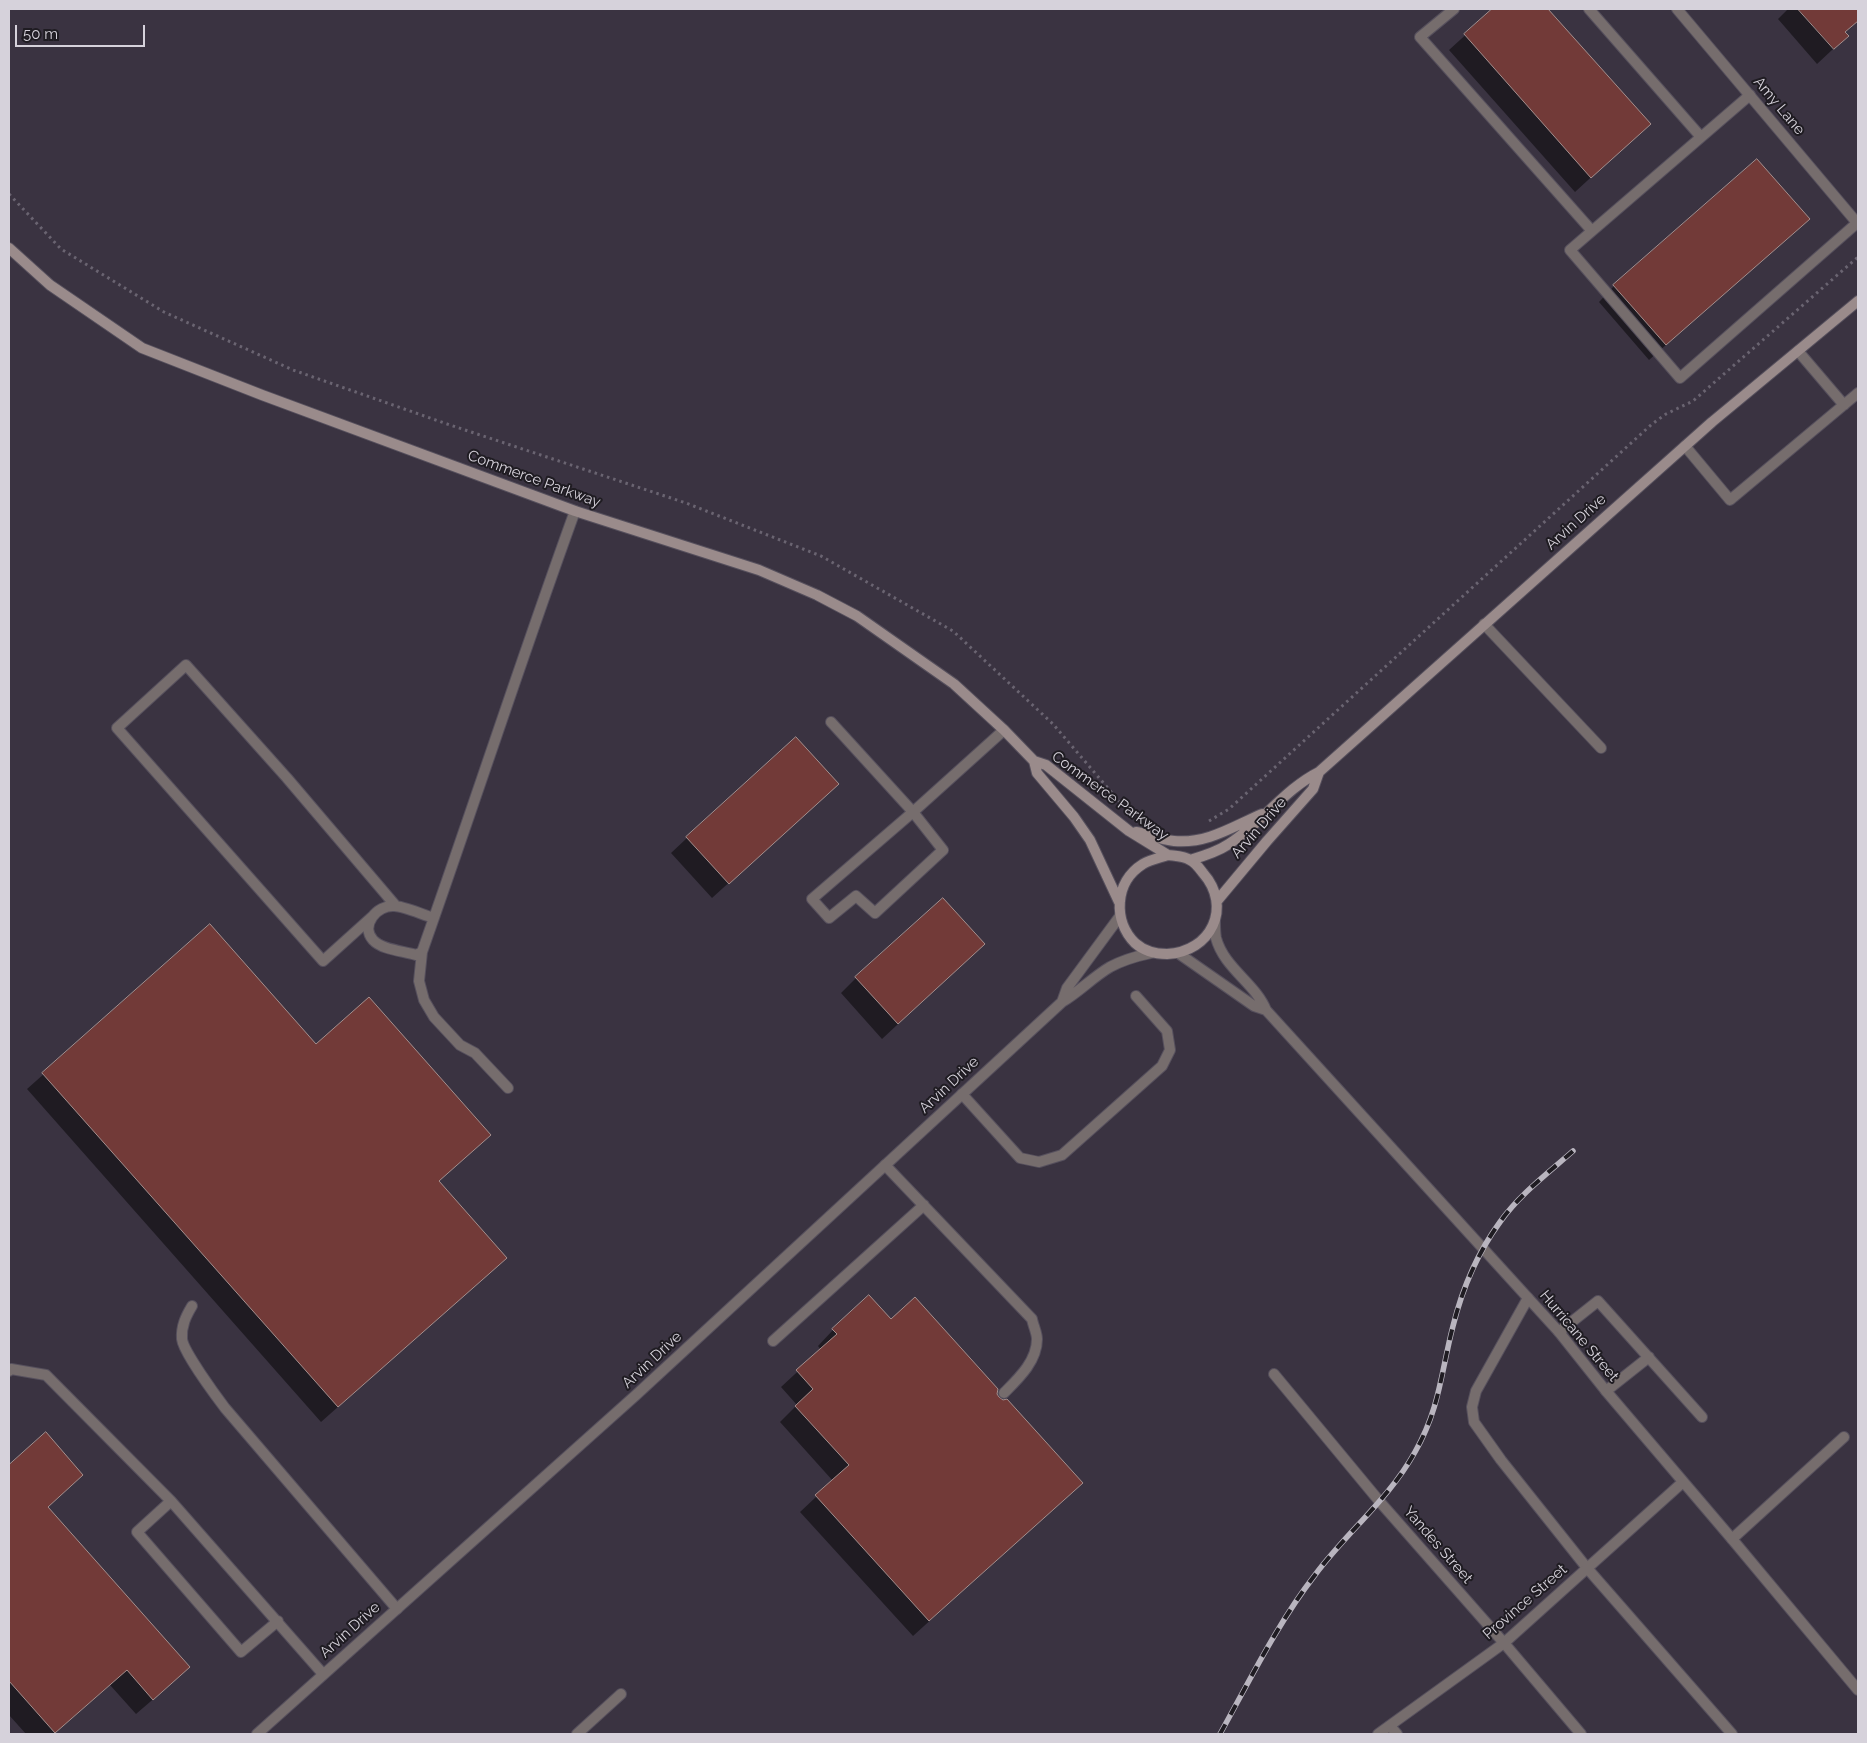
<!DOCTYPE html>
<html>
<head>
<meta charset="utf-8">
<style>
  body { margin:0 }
  #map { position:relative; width:1867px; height:1743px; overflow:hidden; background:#3a3341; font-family:Raleway,sans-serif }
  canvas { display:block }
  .frame { position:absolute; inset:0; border:10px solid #d6d2db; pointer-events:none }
  .scale { position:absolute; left:15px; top:25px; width:130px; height:22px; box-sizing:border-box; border:2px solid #d6d2db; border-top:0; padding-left:6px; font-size:15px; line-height:18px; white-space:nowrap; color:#d6d2db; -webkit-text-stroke:4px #1f1c22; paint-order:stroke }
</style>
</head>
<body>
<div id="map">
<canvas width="1867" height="1743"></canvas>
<div class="frame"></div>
<div class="scale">50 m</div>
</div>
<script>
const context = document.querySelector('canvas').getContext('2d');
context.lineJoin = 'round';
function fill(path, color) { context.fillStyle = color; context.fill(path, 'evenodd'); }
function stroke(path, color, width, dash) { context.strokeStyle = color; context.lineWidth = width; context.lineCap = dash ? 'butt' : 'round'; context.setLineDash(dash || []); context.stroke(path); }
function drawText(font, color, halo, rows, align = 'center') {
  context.font = font + ' Raleway,sans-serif'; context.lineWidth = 4; context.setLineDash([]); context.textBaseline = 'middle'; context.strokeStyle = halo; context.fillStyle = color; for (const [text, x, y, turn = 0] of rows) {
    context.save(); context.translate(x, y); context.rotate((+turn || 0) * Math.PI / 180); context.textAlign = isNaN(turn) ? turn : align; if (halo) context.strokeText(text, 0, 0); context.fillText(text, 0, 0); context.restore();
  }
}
fill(new Path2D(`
  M1494,9H1547L1649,124L1575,192L1449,50Z
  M1788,9H1858V21L1844,33L1847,36L1817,64L1778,19Z
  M1808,219L1649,360L1599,302L1614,286Z
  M821,799L712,898L671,853L687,838Z
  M210,926L438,1182L489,1273L321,1422L27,1089Z
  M984,944L882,1039L841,993L856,978Z
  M891,1321L996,1394L1002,1401L1065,1498L913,1636L800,1512L833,1481L780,1422L797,1405L781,1387L821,1350L818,1346L833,1330Z
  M46,1434L82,1475L47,1508L172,1683L136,1714L110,1685L54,1734H26L9,1715V1467Z`), '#0007');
const building = new Path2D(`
  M1492,9H1548L1651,124L1591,178L1464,34Z
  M1798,9H1858V21L1845,32L1849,36L1834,49Z
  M1757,159L1810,219L1666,345L1613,285Z
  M796,737L839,784L729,884L686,837Z
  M943,898L985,944L898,1024L855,977Z
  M210,924L316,1044L369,997L491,1135L439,1181L507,1258L338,1407L42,1073Z
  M869,1295L891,1319L915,1297L998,1389L997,1394L999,1397L1003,1400L1007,1399L1083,1483L929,1621L815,1495L849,1465L795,1406L813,1389L796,1370L837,1334L832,1329Z
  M46,1432L83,1475L48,1507L190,1667L153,1700L127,1670L55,1733L9,1681V1465Z`);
fill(building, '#723a38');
stroke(building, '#a48f8d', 1);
const lane = new Path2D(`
  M1454,9L1420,37L1592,231
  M1589,9L1701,137
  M1750,95L1570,250L1680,378L1857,223
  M1798,351L1844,405
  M1685,446L1730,500L1858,393
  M1484,624L1601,748
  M831,722L913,812L943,850L875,913L856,896L829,918L812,899L913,812L1004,730
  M373,916L323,961L117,728L186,665L287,778L395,905
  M434,918C423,915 404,906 394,906C377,905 360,925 373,940C382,950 404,951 416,955L422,952C474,805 522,657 575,511
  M422,952L419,981L424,1000L434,1017L460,1045L475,1053L508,1088
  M962,1094L1020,1158L1039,1162L1062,1155L1162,1066L1170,1050L1167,1031L1136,996
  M885,1165L1032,1319C1033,1325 1037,1333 1037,1339C1037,1361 1019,1378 1004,1393
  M1528,1298L1476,1391L1472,1407L1474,1422L1501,1460L1587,1568L1732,1734
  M192,1306C186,1316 181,1326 182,1339C183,1351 216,1396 225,1408L397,1609
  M1559,1332L1598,1301L1702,1417
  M773,1341L924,1205
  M9,1371L11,1369L46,1375L171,1501L323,1674
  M1606,1391L1649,1357
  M171,1501L137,1532L241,1652L278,1621
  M1732,1539L1844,1437
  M1390,1726L1397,1734
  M577,1734L621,1694`);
const street = new Path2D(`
  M1677,9L1858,224
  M1215,922C1215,927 1215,933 1216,938C1224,968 1255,983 1266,1010L1559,1332L1606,1391L1732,1539L1858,1690
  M1178,953L1254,1006L1266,1010
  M1062,1002L1067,988L1120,916
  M1274,1374L1380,1502L1504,1643L1581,1734
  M257,1734L636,1395L1062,1002C1079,992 1093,977 1110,967C1123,960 1137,956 1151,953
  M1378,1734L1504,1643L1683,1482`);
const secondary = new Path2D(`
  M9,248L50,285L142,348L262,395L575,511L759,570L817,595L857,616L954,684L1004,730L1034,761L1037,773L1074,817L1090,840L1119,902
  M1034,761L1046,765L1129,831L1168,855
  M1136,832C1148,834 1161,840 1174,841C1207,844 1232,827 1262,814
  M1168,855C1175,856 1184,856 1190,860C1195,862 1200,869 1203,873C1233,907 1211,952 1167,954C1155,954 1144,951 1135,943C1113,921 1114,882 1143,864C1150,860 1159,858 1168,855Z
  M1190,860C1204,856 1217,852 1229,844C1262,823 1285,789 1319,772L1712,422L1858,301
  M1217,901L1267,841L1313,789L1319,772`);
stroke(lane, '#56505d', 12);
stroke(street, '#56505d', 12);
stroke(secondary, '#56505d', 12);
stroke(new Path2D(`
  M9,194L61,249L164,312L293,370L450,425L686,503L821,556L953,631L1053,724L1124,807L1132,814
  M1209,821L1229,809L1652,424L1666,414L1693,401L1858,257`), '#6a6471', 3, [2.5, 4]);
stroke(lane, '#766d6d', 10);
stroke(street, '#766d6d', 10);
stroke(secondary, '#9a8b8b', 10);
const rail = new Path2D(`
  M1220,1734C1250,1680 1277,1624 1315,1575C1347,1532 1389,1499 1415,1452C1440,1408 1441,1372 1453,1326C1462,1290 1478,1252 1500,1222C1519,1195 1548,1173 1573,1151`);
stroke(rail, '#b9b5bf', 5.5);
stroke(rail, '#1f1c22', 4, [11]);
drawText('15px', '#d6d2db', '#1f1c22', [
  ["Amy Lane",1779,106,50],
  ["Commerce Parkway",534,479,20],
  ["Arvin Drive",1576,522,-42],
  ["Commerce Parkway",1110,796,36],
  ["Arvin Drive",1259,828,-49],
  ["Arvin Drive",949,1085,-43],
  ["Hurricane Street",1579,1336,50],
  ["Arvin Drive",652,1360,-43],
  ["Yandes Street",1438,1545,49],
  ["Province Street",1525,1602,-41],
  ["Arvin Drive",350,1630,-42]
]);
</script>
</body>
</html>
